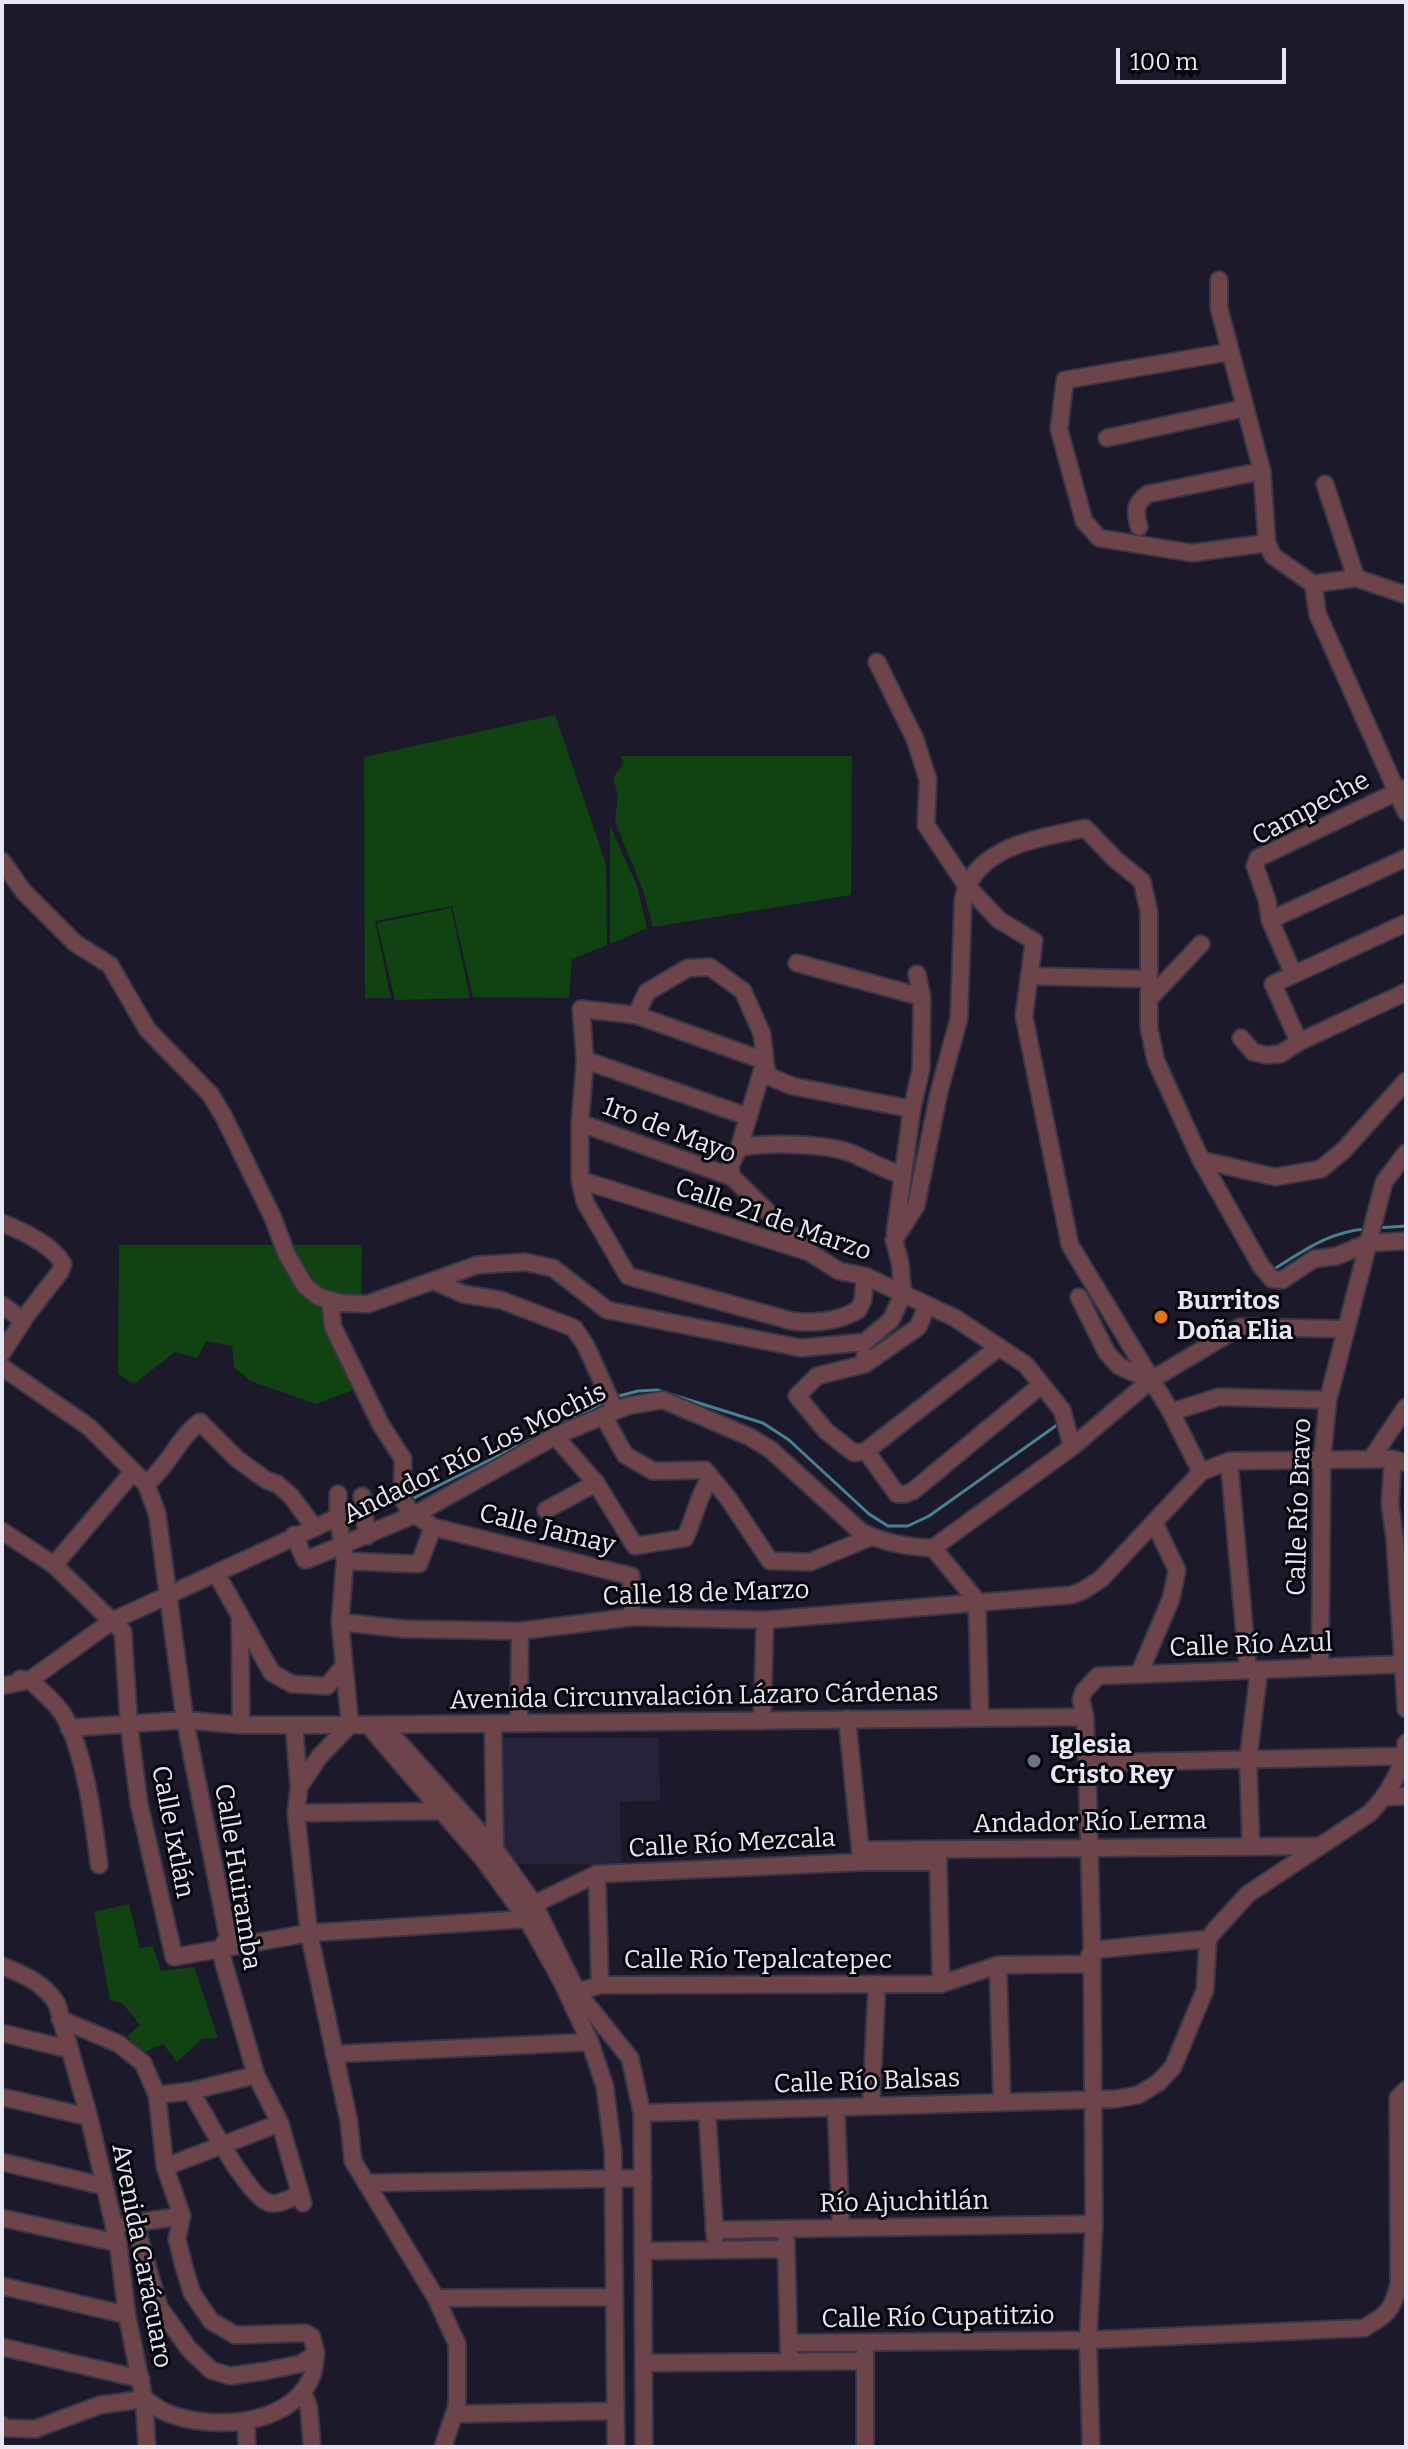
<!DOCTYPE html>
<html>
<head>
<meta charset="utf-8">
<style>
  body { margin:0 }
  #map { position:relative; width:1408px; height:2449px; overflow:hidden; background:#1c192b; font-family:Bitter,serif }
  canvas { display:block }
  .frame { position:absolute; inset:0; border:4px solid #e7e6f3; pointer-events:none }
  .scale { position:absolute; left:1116px; top:48px; width:170px; height:36px; box-sizing:border-box; border:4px solid #e7e6f3; border-top:0; padding-left:10px; font-size:24px; line-height:28px; white-space:nowrap; color:#e7e6f3; -webkit-text-stroke:6px #06060d; paint-order:stroke }
</style>
</head>
<body>
<div id="map">
<canvas width="1408" height="2449"></canvas>
<div class="frame"></div>
<div class="scale">100 m</div>
</div>
<script>
const context = document.querySelector('canvas').getContext('2d');
context.lineJoin = 'round';
function fill(path, color) { context.fillStyle = color; context.fill(path, 'evenodd'); }
function stroke(path, color, width, dash) { context.strokeStyle = color; context.lineWidth = width; context.lineCap = dash ? 'butt' : 'round'; context.setLineDash(dash || []); context.stroke(path); }
function drawText(font, color, halo, rows, align = 'center') {
  context.font = font + ' Bitter,serif'; context.lineWidth = 6; context.setLineDash([]); context.textBaseline = 'middle'; context.strokeStyle = halo; context.fillStyle = color; for (const [text, x, y, turn = 0] of rows) {
    context.save(); context.translate(x, y); context.rotate((+turn || 0) * Math.PI / 180); context.textAlign = isNaN(turn) ? turn : align; if (halo) context.strokeText(text, 0, 0); context.fillText(text, 0, 0); context.restore();
  }
}
fill(new Path2D(`
  M502,1738H659L660,1801L620,1802L621,1865L514,1864L502,1849Z`), '#26223a');
fill(new Path2D(`
  M555,715L606,864L607,945L572,959L569,998L473,997L452,906L375,921L391,998H365L364,757Z
  M620,756H852L851,895L653,927L644,893L615,821L618,795L613,778L624,762Z
  M610,825L637,886L647,928L610,944Z
  M451,908L470,998L395,1000L377,923Z
  M119,1245H281L328,1302L361,1387L316,1404L250,1381L234,1367L232,1346L206,1341L197,1358L175,1352L134,1384L118,1374Z
  M285,1245H362L361,1302L319,1295Z
  M129,1904L140,1948L153,1946L161,1971L194,1967L218,2038L202,2039L177,2062L163,2044L143,2053L127,2036L140,2025L123,2004L110,2000L94,1912Z`), '#114211');
stroke(new Path2D(`
  M1376,1228L1406,1226
  M1271,1271C1302,1252 1328,1232 1365,1229
  M615,1397L638,1391L657,1390L763,1423L789,1440L869,1514L888,1526H908L929,1516L1057,1425
  M412,1499L605,1402`), '#468292', 3);
const minor = new Path2D(`
  M1219,280V308L1262,471L1267,543L1273,556L1313,584L1318,615L1406,812
  M1229,352L1065,380L1059,429L1084,521L1099,538L1192,553L1267,543
  M1107,438L1245,408
  M1325,484L1356,578
  M1139,527C1135,511 1134,504 1148,494L1262,471
  M1313,584L1356,578L1406,595
  M877,662L915,739L928,780L926,825L966,885L999,920L1034,941L1024,1016L1070,1245L1171,1412L1201,1472
  M2,861L23,891L75,943L110,965L147,1029L210,1094L224,1117L273,1218L286,1253L305,1286L319,1297L341,1303L368,1304L477,1265L525,1262L553,1268L607,1310L801,1348L865,1342L891,1320L903,1294L900,1262L894,1240L916,1206L939,1092L959,1018L963,901C973,845 1039,839 1085,828L1116,860L1142,881L1149,912V1028L1156,1061L1201,1160L1261,1266L1272,1279L1282,1280L1314,1259L1337,1256L1368,1243L1406,1241
  M1270,920L1406,858
  M797,963L922,997
  M1293,973L1270,920L1267,900L1255,866L1258,858L1405,788
  M1029,976L1149,979
  M1150,998L1201,944
  M636,1015L647,992L688,968L710,967L743,991L762,1034L765,1061L739,1148
  M1241,1038L1253,1052L1266,1055L1280,1054L1299,1042L1406,992
  M1299,1042L1273,984L1406,923
  M585,1060L749,1117
  M580,1123L732,1177L805,1248
  M1201,1160L1275,1177L1321,1169L1344,1150L1406,1081
  M732,1177L730,1166L739,1148C766,1142 830,1143 856,1155C872,1163 886,1170 902,1175
  M580,1180L809,1252L839,1271L865,1276L955,1318L1026,1365L1062,1410L1072,1447
  M2,1223C22,1231 52,1244 63,1264L60,1272L28,1313L2,1353
  M895,1233L912,1109L921,1069L922,997L917,974
  M865,1276L863,1300L858,1310C837,1322 816,1324 792,1321L628,1276L585,1202L580,1180V1123L585,1060L581,1009L636,1015L765,1061L768,1076L792,1086L912,1109
  M434,1281L463,1294L501,1300L574,1328L586,1346L615,1410
  M1079,1297L1107,1353L1119,1366L1150,1380
  M330,1301L333,1327L381,1425L403,1459L402,1498L410,1511L433,1527L631,1576L633,1617
  M2,1305L23,1320
  M865,1356V1364L918,1327L927,1306
  M865,1364L817,1376L797,1396L826,1431L854,1453L866,1451L897,1494H905L913,1491L1041,1385
  M2,1367L89,1427L146,1484L157,1513L185,1720L228,1937L220,1950L256,2075L280,2123L303,2203
  M1171,1412L1219,1397L1328,1400
  M603,1415L625,1455L653,1471L705,1470L728,1498L770,1561L810,1562L871,1537
  M555,1436L596,1483L635,1546
  M866,1451L999,1347
  M1371,1459L1406,1407
  M1393,1459L1390,1503L1395,1541L1406,1709
  M1229,1461L1248,1670
  M146,1484C168,1467 178,1438 200,1422L237,1459L266,1480L277,1484L291,1496L314,1527
  M362,1496L367,1536
  M546,1510L596,1483
  M2,1531L54,1565L123,1632L129,1725L139,1803L174,1957L309,1933L527,1919L534,1904L597,1874L862,1862H938
  M294,1535L305,1560L316,1556L416,1514L555,1436L627,1406L663,1400L750,1437L771,1450L860,1531C883,1543 907,1547 933,1548L1072,1447L1151,1380L1240,1327L1346,1329
  M635,1546L685,1538C695,1517 698,1496 710,1478
  M933,1548L977,1601L980,1718
  M345,1561L419,1564L433,1527
  M54,1565L133,1472
  M216,1573L272,1673L292,1684L327,1686L343,1667
  M240,1615L241,1725
  M340,1622L404,1629L520,1631L633,1617L765,1620L1071,1595L1082,1591L1101,1579L1201,1472L1229,1461L1393,1459L1406,1463
  M1320,1667L1322,1459L1328,1400L1384,1182L1406,1153
  M1139,1674L1171,1599L1177,1570L1154,1522
  M20,1679L30,1680C41,1691 56,1702 64,1716C85,1752 94,1823 99,1865
  M2,1686L30,1680L112,1621L338,1517
  M847,1719L861,1857
  M762,1721L765,1620
  M519,1723L520,1631
  M493,1724L495,1849
  M294,1725L299,1787
  M368,1725L483,1859L527,1919L561,1980L590,2042L605,2087L613,2151L616,2447
  M383,1725L495,1849L534,1904L577,1992L630,2058L642,2113L644,2447
  M69,1728L185,1720L241,1725H350L340,1622L345,1561L338,1517V1494
  M1087,1763L1405,1756
  M1385,1797L1406,1796
  M296,1813L442,1811
  M1251,1846L1248,1760L1259,1670
  M860,1850L1320,1846
  M938,1854L941,1984
  M597,1874L600,1985
  M998,1965L1002,2102
  M2,1966C25,1975 44,1983 57,2004L89,2117L118,2243L127,2315L144,2399L147,2447
  M577,1992L600,1985L941,1984L998,1965L1086,1964L1092,1950L1208,1939
  M60,2019L119,2044L143,2063L157,2095L165,2167L182,2216L177,2239L184,2267L192,2293L211,2321L235,2335L305,2333L312,2337L316,2354
  M2,2033L68,2049
  M334,2054L590,2042
  M191,2091C203,2112 249,2199 270,2203C280,2205 291,2198 300,2194
  M157,2095L191,2091L256,2075
  M2,2097L89,2117
  M871,2106L877,1984
  M836,2107L841,2228
  M707,2111L715,2237
  M642,2113L1115,2099L1138,2095L1158,2083L1173,2067L1205,1990L1208,1939L1216,1929L1248,1894L1370,1813C1387,1795 1404,1769 1406,1743
  M2,2162L103,2186
  M165,2167L280,2123
  M366,2183L643,2178
  M2,2218L118,2243
  M135,2223L159,2307L189,2349L211,2370L230,2376L265,2371L300,2364L316,2354C314,2362 315,2371 311,2378C289,2427 209,2431 165,2412C158,2409 151,2403 144,2399
  M127,2224L182,2216
  M714,2230L1094,2224
  M786,2240L789,2353
  M643,2251L786,2249
  M2,2286L127,2315
  M436,2298L614,2297
  M789,2343L1088,2340L1364,2328C1388,2314 1392,2311 1399,2284L1398,2098L1406,2090
  M2,2347L141,2379
  M865,2352V2447
  M644,2363L865,2361
  M303,2392L309,2408L312,2447
  M456,2414L615,2411
  M246,2421L247,2447
  M2,2425L5,2428L35,2429L100,2405L144,2399
  M443,2447L457,2405V2344L436,2298L353,2161L349,2122L309,1933L296,1813L299,1787L319,1757L350,1725L1085,1717
  M1091,2447L1088,2340L1094,2224L1092,1950L1087,1763L1085,1717L1081,1699L1084,1691L1098,1676L1406,1664`);
stroke(minor, '#383647', 20);
stroke(minor, '#6d4449', 16);
for (const [x, y, r, color] of [
  [1161,1317,8,"#e8710a"],
  [1034,1761,8,"#6b7280"]
]) { const dot = new Path2D(); dot.arc(x, y, r, 0, 2 * Math.PI); context.fillStyle = color; context.fill(dot); stroke(dot, '#06060d', 3); }
drawText('26px', '#e7e6f3', '#06060d', [
  ["Campeche",1311,809,-28],
  ["1ro de Mayo",669,1131,21],
  ["Calle 21 de Marzo",773,1220,19],
  ["Andador Río Los Mochis",475,1454,-26],
  ["Calle Río Bravo",1300,1507,-88],
  ["Calle Jamay",547,1530,14],
  ["Calle 18 de Marzo",706,1594,-2],
  ["Calle Río Azul",1251,1646,-2],
  ["Avenida Circunvalación Lázaro Cárdenas",694,1697,-1],
  ["Andador Río Lerma",1090,1823,-1],
  ["Calle Ixtlán",172,1832,79],
  ["Calle Río Mezcala",732,1844,-3],
  ["Calle Huiramba",237,1877,81],
  ["Calle Río Tepalcatepec",758,1961],
  ["Calle Río Balsas",867,2082,-2],
  ["Río Ajuchitlán",904,2203,-1],
  ["Avenida Carácuaro",141,2256,79],
  ["Calle Río Cupatitzio",938,2318,-1]
]);
drawText('bold 26px', '#e7e6f3', '#06060d', [
  ["Burritos",1177,1302],
  ["Doña Elia",1177,1332],
  ["Iglesia",1050,1746],
  ["Cristo Rey",1050,1776]
], 'left');
</script>
</body>
</html>
